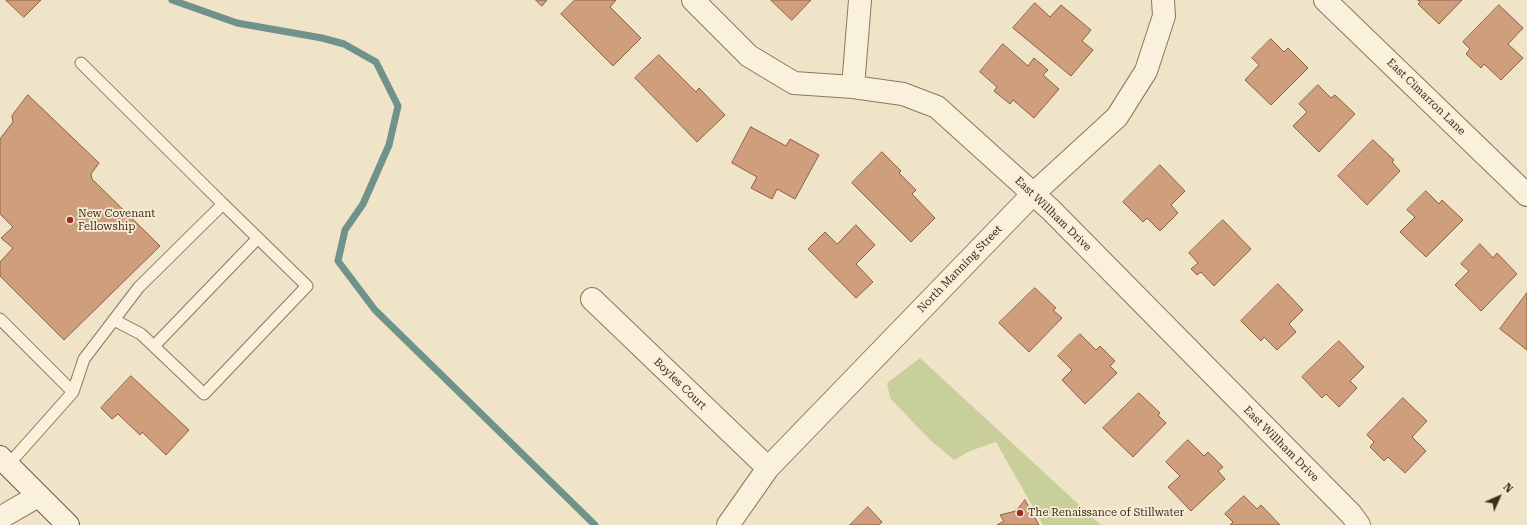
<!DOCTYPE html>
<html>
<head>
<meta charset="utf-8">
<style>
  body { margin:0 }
  #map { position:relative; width:1527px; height:525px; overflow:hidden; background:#f0e4c8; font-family:"Roboto Serif",serif }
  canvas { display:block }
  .north { position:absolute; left:1479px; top:477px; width:40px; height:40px; -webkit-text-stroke:3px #f7eed8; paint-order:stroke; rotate:45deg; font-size:11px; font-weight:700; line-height:16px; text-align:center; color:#3d2e20 }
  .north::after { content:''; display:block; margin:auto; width:14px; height:18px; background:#3d2e20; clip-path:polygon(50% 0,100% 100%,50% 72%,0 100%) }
</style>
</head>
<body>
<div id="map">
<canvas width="1527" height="525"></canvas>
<div class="north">N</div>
</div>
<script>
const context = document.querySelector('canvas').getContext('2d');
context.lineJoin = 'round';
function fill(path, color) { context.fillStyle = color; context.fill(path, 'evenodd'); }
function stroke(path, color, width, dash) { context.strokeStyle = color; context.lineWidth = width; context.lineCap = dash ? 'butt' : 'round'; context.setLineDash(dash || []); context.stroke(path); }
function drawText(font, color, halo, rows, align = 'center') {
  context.font = font + ' "Roboto Serif",serif'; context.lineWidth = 3.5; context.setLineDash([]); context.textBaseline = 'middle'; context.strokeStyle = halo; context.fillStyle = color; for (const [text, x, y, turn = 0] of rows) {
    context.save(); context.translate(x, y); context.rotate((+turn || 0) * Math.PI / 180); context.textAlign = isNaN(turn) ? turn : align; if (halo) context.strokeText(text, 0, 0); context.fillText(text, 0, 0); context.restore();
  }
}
fill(new Path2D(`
  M920,358L1101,525H1043L996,442L970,451L954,460L930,440L890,398L887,383Z`), '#c9cf9b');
stroke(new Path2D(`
  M172,0L237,23L322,38L344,44L376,62L398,106L389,145L363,204L345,230L338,261L375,310L595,525`), '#6f938a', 7);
const building = new Path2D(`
  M6,0H41L24,17Z
  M536,0H547L542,6Z
  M575,0H616L610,7L641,38L613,66L561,14Z
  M771,0H811L792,20Z
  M1418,0H1462L1439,24L1418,4L1420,2Z
  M1035,3L1050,17L1061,5L1091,30L1082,41L1093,50L1071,76L1013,28Z
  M1499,5L1523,28L1508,44L1523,58L1501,80L1484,64L1481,68L1466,54L1470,49L1463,42Z
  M1271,39L1284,52L1288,48L1308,68L1271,105L1245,80L1259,65L1252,58Z
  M1003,44L1028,66L1034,58L1048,70L1043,75L1059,89L1034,118L1013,100L1010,104L994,91L997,87L980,72Z
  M659,55L696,92L699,88L725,115L697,142L635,78Z
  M1318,85L1331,98L1335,95L1355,114L1319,152L1293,126L1307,112L1299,104Z
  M28,95L99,163L91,174L92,179L160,246L64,340L0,276V262L13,248L1,238L13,227L0,214V139L13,122L12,116Z
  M751,127L786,146L790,139L819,155L795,199L777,189L772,199L751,188L757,177L732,163Z
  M1373,140L1394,160L1392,162L1400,171L1367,205L1338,176Z
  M882,152L901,171L899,173L916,190L912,194L935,218L911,242L852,183Z
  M1160,165L1185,191L1171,205L1178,213L1160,231L1147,218L1143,222L1123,202Z
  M1426,191L1439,204L1442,200L1463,220L1426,257L1400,232L1415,217L1407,210Z
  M1223,220L1251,249L1214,286L1201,272L1197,275L1191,269L1198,263L1189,253Z
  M856,225L875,245L856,264L873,282L856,298L808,249L825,232L837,244Z
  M1480,244L1493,258L1497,253L1517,274L1481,311L1455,285L1469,271L1461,264Z
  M1278,284L1303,310L1289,324L1296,332L1277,350L1264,337L1261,341L1241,321Z
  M1035,288L1056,308L1053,310L1062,318L1029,352L999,323Z
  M1527,293V350L1500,329Z
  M1080,334L1096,350L1100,346L1115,361L1110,366L1117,373L1085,404L1062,380L1072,370L1058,356Z
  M1339,341L1364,367L1350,381L1357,388L1339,407L1326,394L1322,398L1302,377Z
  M131,376L189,430L166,455L142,432L140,435L118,414L112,419L101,408Z
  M1139,393L1160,413L1158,415L1166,423L1133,457L1103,428Z
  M1403,398L1427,421L1412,437L1426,451L1405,473L1388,457L1384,461L1370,447L1374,442L1367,435Z
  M1188,440L1204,456L1208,452L1223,467L1218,471L1225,479L1191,511L1168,487L1180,476L1166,462Z
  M1244,496L1257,509L1261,505L1280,525H1230L1233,522L1225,514Z
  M1025,500L1039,525H997L1004,521L1000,515L1016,511Z
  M868,507L882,522L879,525H850Z`);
fill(building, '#cf9f7d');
stroke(building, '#8d5f41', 1);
const service = new Path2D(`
  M0,319L73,392
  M114,320L141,334L204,394L307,286L223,204
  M154,346L258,238
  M8,465L73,392L84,359L139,287L223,204L81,63`);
const minor = new Path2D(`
  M693,0L749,56L794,83L853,87L903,94L937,107L1051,210L1351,514L1359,525
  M1325,0L1527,195
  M853,87L860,0
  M592,299L768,468
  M0,518L38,496
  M728,525L768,468L1033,194L1117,117L1146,71L1164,16L1163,0`);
const secondary = new Path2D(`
  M0,457L68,525`);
stroke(service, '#8d765c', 13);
stroke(minor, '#8d765c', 24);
stroke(secondary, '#6f573f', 24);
stroke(service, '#faf1dc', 11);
stroke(minor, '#faf1dc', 22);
stroke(secondary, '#faf1dc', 22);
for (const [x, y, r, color] of [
  [70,220,4,"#9e2a2b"],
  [1020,513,4,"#9e2a2b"]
]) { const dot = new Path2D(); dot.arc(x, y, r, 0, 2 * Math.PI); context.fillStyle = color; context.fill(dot); stroke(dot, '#f7eed8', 1.5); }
drawText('11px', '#3d2e20', '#f7eed8', [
  ["East Cimarron Lane",1426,97,44],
  ["East Willham Drive",1053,214,44],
  ["North Manning Street",960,269,-46],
  ["Boyles Court",680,384,44],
  ["East Willham Drive",1281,444,45]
]);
drawText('11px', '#3d2e20', '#f7eed8', [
  ["New Covenant",78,214],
  ["Fellowship",78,227],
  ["The Renaissance of Stillwater",1028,513]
], 'left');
</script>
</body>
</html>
